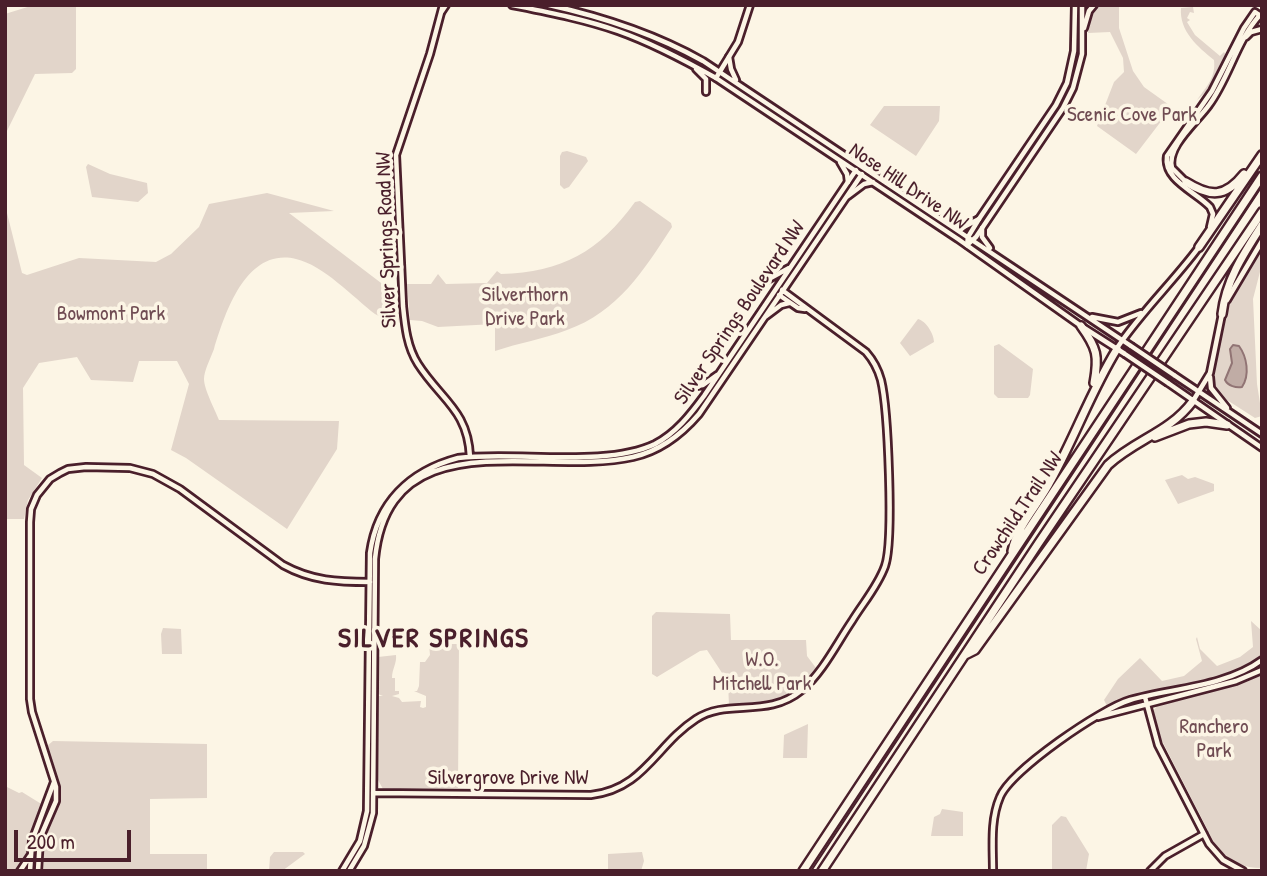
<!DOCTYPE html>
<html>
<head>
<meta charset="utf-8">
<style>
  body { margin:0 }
  #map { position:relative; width:1267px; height:876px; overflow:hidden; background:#fcf5e5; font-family:"Patrick Hand",sans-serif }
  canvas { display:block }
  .frame { position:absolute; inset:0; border:7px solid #4a1f2b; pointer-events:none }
  .scale { position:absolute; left:14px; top:830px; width:117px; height:32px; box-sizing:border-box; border:4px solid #4a1f2b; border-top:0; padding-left:9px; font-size:21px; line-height:24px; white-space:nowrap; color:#4a1f2b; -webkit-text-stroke:5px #fcf5e5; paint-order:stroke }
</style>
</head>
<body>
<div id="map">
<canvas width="1267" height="876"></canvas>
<div class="frame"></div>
<div class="scale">200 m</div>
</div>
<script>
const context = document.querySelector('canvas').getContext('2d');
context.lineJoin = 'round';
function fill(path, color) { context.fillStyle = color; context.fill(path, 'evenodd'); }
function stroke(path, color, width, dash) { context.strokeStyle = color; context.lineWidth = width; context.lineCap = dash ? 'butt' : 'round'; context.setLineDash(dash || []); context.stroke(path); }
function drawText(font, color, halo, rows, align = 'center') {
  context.font = font + ' "Patrick Hand",sans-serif'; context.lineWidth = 7; context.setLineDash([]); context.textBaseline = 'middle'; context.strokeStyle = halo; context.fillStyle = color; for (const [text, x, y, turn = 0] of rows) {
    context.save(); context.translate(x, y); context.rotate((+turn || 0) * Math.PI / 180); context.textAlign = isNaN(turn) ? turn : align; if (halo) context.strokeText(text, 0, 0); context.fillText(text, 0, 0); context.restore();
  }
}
fill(new Path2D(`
  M34,5H76V69L72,73L35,74L5,135V14Z
  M1102,5H1119V28L1133,71L1144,87L1172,107L1136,154L1097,126L1114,82L1124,72L1123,58L1110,32L1088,33L1092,11Z
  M1193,7L1194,13L1190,12L1187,18L1190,20L1187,22L1195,35L1220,56L1224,52L1227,56L1210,88L1197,100C1207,86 1216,77 1214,60C1198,47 1179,31 1181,8Z
  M884,106H940L939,121L916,156L870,125Z
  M567,151L586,157L588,161L569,187L564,189L560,185V156L562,152Z
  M88,164L110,174L147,183L148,193L138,202L92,197L86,167Z
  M267,193L334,211L289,213L389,289L396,288L399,322L382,324L381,317L375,314C353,297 323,265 296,259C246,247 225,313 214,349C211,357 204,371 204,379C204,389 215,410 219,420L339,421L337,449L287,529L186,458L171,450L189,384L177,361H139L133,382L91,380L77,357L39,363L23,388L24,465L42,478L28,500L24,519H5V205L22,273L27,275L79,258L156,262L171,254L199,227L209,204Z
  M640,201L671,223L672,227C644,270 618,312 567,330C543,339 519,343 495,351V324L438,327L422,321L410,320L407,284H431L438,274L446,284L487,283L497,271L501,274C562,272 599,252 635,202Z
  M1262,246V264L1253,299L1257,384L1262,416L1255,418L1227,400L1216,386H1213L1212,379L1227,308Z
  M918,319C926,321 934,334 934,342L910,356L900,343Z
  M999,344L1033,369L1030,395L1028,398H998L994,394V346Z
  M1182,475L1188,479L1195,477L1214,484V491L1178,504L1165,480Z
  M656,612L730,614L731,640H806L807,656L816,668C796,699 763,705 729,706L728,682L707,650L700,651L657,677L652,674V616Z
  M1251,621L1262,631V657C1223,681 1166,688 1122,700L1107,706L1104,700L1118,679L1140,658L1162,681L1184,676L1202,661L1196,639L1197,637L1200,649L1217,666L1240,657L1253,647Z
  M163,628L181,629L182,654H162L161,634Z
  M429,644H459L458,788L383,789L378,780V696H383L378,694V657L396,655C397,663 392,669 392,678H395V691H399V694L392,696L399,698L402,702L421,701L420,707L423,708L426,707V696L414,691H417L419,686L420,662H425L430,655Z
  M1262,673V868C1243,868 1232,862 1218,850L1157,731L1153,711L1159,704L1241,683Z
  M808,724L807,758H783L784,735Z
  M53,741L207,744V798L150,799V854H207V871H44C33,845 54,825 59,801C62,783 53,763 47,746Z
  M5,786L19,793L22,792L43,805L29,839L26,859L16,871H5Z
  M942,809L963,812V836H931L934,817L940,814Z
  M1061,816L1066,817L1089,854L1086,871H1052V825Z
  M274,852H303L305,854L282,871H269L270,857Z
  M642,852L644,861L641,871H608V854Z`), '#e2d5ca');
const water = new Path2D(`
  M1233,345L1239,346C1247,357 1250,375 1242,387C1236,388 1228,386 1225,380L1232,363L1230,349Z`);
fill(water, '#c0aca5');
stroke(water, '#917474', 2);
const tertiary = new Path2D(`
  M443,5L430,54L396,155L403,306C405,326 407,347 418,364C441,400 468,410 470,457
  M1084,28L1089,11L1094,5
  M1246,37L1251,32L1262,29
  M716,78L738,42L750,5
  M1186,182L1172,168C1166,147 1197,122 1209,105C1229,78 1237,40 1260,15
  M1210,227L1213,214L1210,207C1196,192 1163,180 1167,156L1212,91L1244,28L1255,12L1262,17
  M967,245L976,237L1063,108L1073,88L1082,54V5
  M967,245L968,237L979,219L1056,105L1067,83L1074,51L1075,5
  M767,280L789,268
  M779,295L798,308L805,309
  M1227,300L1262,241
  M765,317L781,305L789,303
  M690,387L703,385L717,375
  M1145,697L1158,745L1209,844L1223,860L1243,871
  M1098,717L1236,681L1262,670
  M373,793L591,795C644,789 656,745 696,719C728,698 767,719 802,690C823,672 837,643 852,621C863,603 878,586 885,566C894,540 888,409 881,380C878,369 873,360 866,352L782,290
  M20,871L30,856
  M30,871L32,841L54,782
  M38,871L40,838L56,801V787L32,712L30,699V522L31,509L37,495L50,479L60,473L68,469L86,467L130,468L153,474L180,489L283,565C312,581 338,582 370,582
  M342,871L360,841L367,811L370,553C377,503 409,471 458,458C515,451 605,468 655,444C676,433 690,415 704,396L856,170
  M349,871L364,846L373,813L375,559C389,417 542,478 633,457C660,451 681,435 699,414L862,174
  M993,871C993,847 990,820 1000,797C1011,770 1102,708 1130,700C1172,688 1225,687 1262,660
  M1150,871L1165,856L1204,834`);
const secondary = new Path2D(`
  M512,5C547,12 584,19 618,31C652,43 684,60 716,78L958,239L1081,326L1125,354
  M549,5C603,17 655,34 703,61L1131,346
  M442,11L446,5
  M729,57L731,69L736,80
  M696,69L706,79V92
  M840,162L847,174L848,182
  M848,196L864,184L873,182
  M982,228V237L990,248
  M958,230L979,219
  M1092,317L1118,322L1141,313
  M1117,348C1141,312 1173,282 1199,247
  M1174,375L1262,434
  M1210,377L1211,388L1227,408
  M1168,383L1262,448
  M1193,401L1210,373L1222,314`);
const motorway = new Path2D(`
  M1186,182C1210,197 1225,198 1244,174
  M1199,247L1262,155
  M1222,314C1226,280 1244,253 1262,225
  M1081,326C1097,348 1099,356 1094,383
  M1155,437L1189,424L1206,422L1227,425
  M1012,551C1018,524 1039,504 1051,480C1075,437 1091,391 1117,349
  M965,655L975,650L1108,465C1136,439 1169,433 1193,401
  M803,871L1262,176
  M822,871L1038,544L1262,212`);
stroke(tertiary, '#4a1f2b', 10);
stroke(secondary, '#4a1f2b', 10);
stroke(motorway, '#4a1f2b', 12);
stroke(tertiary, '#fcf5e5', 4.5);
stroke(secondary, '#fcf5e5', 4.5);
stroke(motorway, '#fcf5e5', 7);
stroke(new Path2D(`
  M811,871L1262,186`), '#4a1f2b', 2);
const secondaryBridge = new Path2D(`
  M1131,346L1174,375
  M1125,354L1168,383`);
stroke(secondaryBridge, '#4a1f2b', 10, []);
stroke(secondaryBridge, '#fcf5e5', 4.5);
drawText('21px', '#704c53', '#fcf5e5', [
  ["Scenic Cove Park",1132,115],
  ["Silverthorn",525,295],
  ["Drive Park",525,319],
  ["Bowmont Park",111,314],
  ["W.O.",762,660],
  ["Mitchell Park",762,684],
  ["Ranchero",1214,727],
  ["Park",1214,751]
]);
drawText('21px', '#4a1f2b', '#fcf5e5', [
  ["Nose Hill Drive NW",908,187,34],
  ["Silver Springs Road NW",387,240,-92],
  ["Silver Springs Boulevard NW",740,313,-56],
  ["Crowchild Trail NW",1018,514,-56],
  ["Silvergrove Drive NW",508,778]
]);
context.letterSpacing = '2px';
drawText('bold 28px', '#4a1f2b', '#fcf5e5', [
  ["SILVER SPRINGS",434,640]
]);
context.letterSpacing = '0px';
</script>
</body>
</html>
